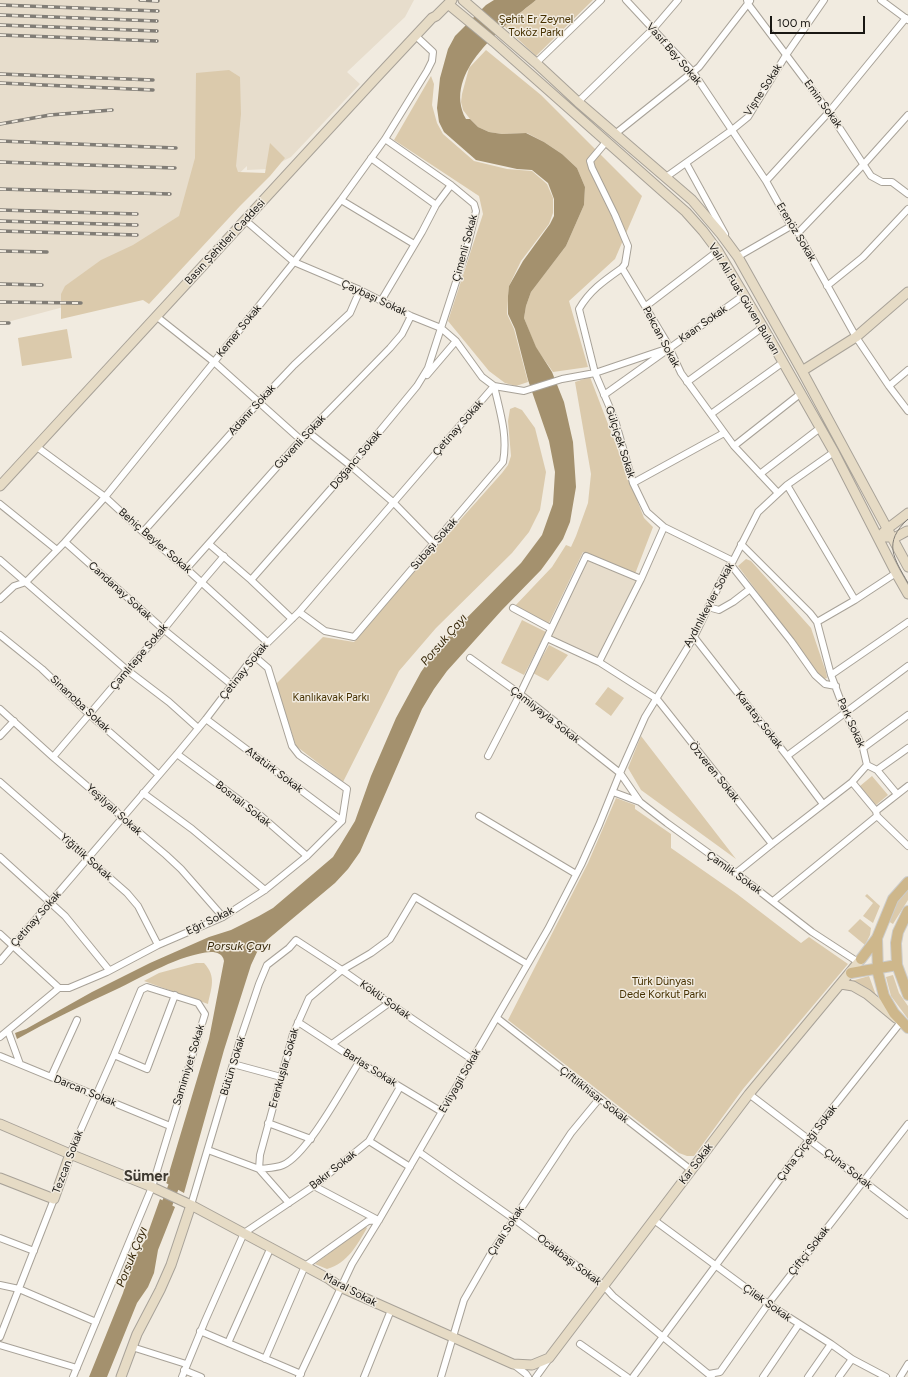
<!DOCTYPE html>
<html>
<head>
<meta charset="utf-8">
<style>
  body { margin:0 }
  #map { position:relative; width:908px; height:1377px; overflow:hidden; background:#f1ebe0; font-family:Figtree,sans-serif }
  canvas { display:block }
  .scale { position:absolute; left:770px; top:16px; width:95px; height:18px; box-sizing:border-box; border:2px solid #191713; border-top:0; padding-left:5px; font-size:12px; line-height:14px; white-space:nowrap; color:#191713; -webkit-text-stroke:3px #f1ebe0; paint-order:stroke }
</style>
</head>
<body>
<div id="map">
<canvas width="908" height="1377"></canvas>
<div class="scale">100 m</div>
</div>
<script>
const context = document.querySelector('canvas').getContext('2d');
context.lineJoin = 'round';
function fill(path, color) { context.fillStyle = color; context.fill(path, 'evenodd'); }
function stroke(path, color, width, dash) { context.strokeStyle = color; context.lineWidth = width; context.lineCap = dash ? 'butt' : 'round'; context.setLineDash(dash || []); context.stroke(path); }
function drawText(font, color, halo, rows, align = 'center') {
  context.font = font + ' Figtree,sans-serif'; context.lineWidth = 3; context.setLineDash([]); context.textBaseline = 'middle'; context.strokeStyle = halo; context.fillStyle = color; for (const [text, x, y, turn = 0] of rows) {
    context.save(); context.translate(x, y); context.rotate((+turn || 0) * Math.PI / 180); context.textAlign = isNaN(turn) ? turn : align; if (halo) context.strokeText(text, 0, 0); context.fillText(text, 0, 0); context.restore();
  }
}
fill(new Path2D(`
  M0,0H414L405,17L347,72L360,84L291,157L268,169L247,170V166L112,294L0,324Z
  M586,556L641,579L599,662L547,638Z`), '#e7ddcc');
fill(new Path2D(`
  M536,0H593L536,56L504,26Z
  M486,50L541,95L642,196L615,259L569,301L588,367L553,372L536,348L524,318L526,306L531,292L540,280L566,246L584,205L585,187L577,168L562,154L544,142L527,133L502,134L489,132L478,127L470,119L463,110L461,102L462,94L469,68Z
  M229,70L240,77L241,114L236,166L238,172L265,173L270,143L285,158L270,176L240,206L149,304L143,300L61,319V294L65,286L101,260L133,245L179,216L195,158L196,73Z
  M431,76L434,84L432,105L437,123L443,134L474,161L507,169L532,171L547,184L553,198V213L549,224L521,261L509,286L507,314L514,329L528,382L516,386L505,383L489,371L448,321L483,214L479,196L394,140Z
  M67,329L72,358L22,366L18,338Z
  M590,377L644,518L653,527L635,574L583,552L547,627L513,608L552,567L566,545L571,547L576,536L588,503L591,474L575,382Z
  M515,407L522,410L535,428L546,472L540,510L529,532L512,553L436,628L399,671L343,782L296,746L276,684L323,637L354,642L405,582L502,473L508,465L511,456L508,421L510,409Z
  M746,559L751,561L811,628L826,672L827,678L824,679L820,676L738,566Z
  M522,620L546,632L524,675L501,663Z
  M549,645L568,655L548,681L533,673Z
  M608,687L624,698L611,716L595,704Z
  M641,736L736,859L641,790L628,768Z
  M872,776L888,795L876,805L860,786Z
  M616,798L635,805V809L671,834V848L737,894L801,943L809,937L848,964L743,1089L694,1156H687L679,1153L508,1020L588,863Z
  M908,888V900L893,924L888,921L898,900Z
  M867,894L880,906L873,923L863,916L873,903L865,896Z
  M860,919L871,928L870,935L865,945L848,931Z
  M196,963H204C217,977 211,988 208,1004L144,981L159,973Z
  M893,975L899,993L908,1006V1019L891,996L886,977Z
  M869,976L877,998L848,982Z
  M365,1226L367,1228C357,1245 348,1263 327,1269L315,1264Z`), '#dbcaac');
fill(new Path2D(`
  M494,0H536C505,25 441,73 466,119H470L478,127L489,132L502,134L526,133L544,142L562,154L577,168L585,187L584,205L566,246L531,292L526,306L524,318L536,347L552,372L564,402L573,442L576,487L570,522L563,539L552,555L541,570L502,610L447,671L434,689L422,709L360,852L348,869L335,883L267,940L258,950L251,965L224,1050L184,1193L166,1183L209,1039L224,961C223,954 217,952 211,952C180,954 143,977 115,990C82,1005 49,1021 17,1039L15,1033L26,1029L92,992L150,963L209,937L231,930L259,916L273,908L333,857L355,821L371,776L396,718L421,672L439,646L521,563L542,535L553,504L555,472L549,441L528,380L515,329L508,314V296L509,286L523,261L550,224L554,216V199L548,183L532,170L517,169L476,160L444,132L439,122L437,108L440,78L448,49L455,36L486,5Z
  M160,1199L175,1207L158,1250L154,1273L148,1287L137,1303L107,1377H89L123,1293L135,1255L145,1241Z`), '#a4916e');
stroke(new Path2D(`
  M162,1217L178,1175`), '#a4916e', 11);
const street = new Path2D(`
  M626,0L693,72L766,181L791,226L798,233L856,337L889,386L908,411
  M747,0L748,4L829,112L871,176L882,182H892L908,194
  M881,0L908,20
  M536,63L601,0
  M578,102L654,28L678,0
  M615,134L699,67L750,1
  M606,142L590,161L592,168L615,215L628,246L625,264L622,268L666,341L681,373L734,446L778,493
  M371,158L436,205
  M686,163L725,234
  M666,177L732,130L748,117L786,55L824,0
  M766,181L829,112L906,18
  M341,200L414,244
  M245,220L294,262L360,290L411,316L441,328L456,341L482,377L494,386L524,391L562,379L595,373L669,348
  M798,233L864,164L908,115
  M736,255L738,257L739,256L791,226
  M622,268C605,280 590,290 579,309L595,373L615,420L633,483L647,512L664,527L733,561
  M827,286L863,257L908,209
  M381,301L422,232L436,205L451,185
  M646,306L718,251
  M156,316L214,362L301,440
  M427,375L456,341
  M687,382L763,327
  M889,386L908,370
  M604,395L744,295
  M711,414L782,363
  M308,432L351,466L394,503L434,544
  M734,446L800,394
  M37,447L105,497L143,532L189,571L267,642
  M760,474L820,428
  M633,483L724,433
  M787,485L855,600
  M0,504L57,550
  M143,532L259,402L294,365L350,313L360,290
  M65,542L163,629L232,685
  M209,544L251,580L292,619
  M0,560L127,670L169,702L198,728
  M731,565L791,641L815,675L825,684L836,686
  M187,568L308,432L390,348L402,334L411,316
  M251,580L351,466L417,386L428,368L467,248L476,211L474,204L451,185L385,139
  M0,599L14,586L26,582L65,542L105,497L214,362L294,262L341,200L385,139L427,71L432,61L433,52L418,38
  M708,607L719,610L733,602L750,589
  M513,608L550,628
  M299,612L325,631L354,637L503,462C508,436 500,412 494,386
  M817,622L855,600L896,573
  M0,635L42,669L90,715L159,775
  M694,637L787,756L823,804
  M547,638L599,662L657,699L772,844
  M254,656L268,668L292,746L299,755L347,789L342,821
  M470,658L520,694L620,773L640,802L667,823L736,873L812,932L858,962
  M599,662L641,579L664,527
  M831,675L908,622
  M0,709L53,757L115,810L122,818L166,855L181,869L223,917
  M206,719L342,821
  M0,736L14,721
  M863,748L908,715
  M177,754L261,816L307,856
  M488,756L520,694L586,556L641,579
  M787,756L908,666
  M53,757L127,670L160,634L201,583L224,556
  M867,765L877,770L908,748
  M877,770L897,794
  M0,782L127,893L138,906L158,945
  M852,782L876,811L877,816L908,846
  M613,792L640,802
  M143,793L192,829L265,890
  M876,811L908,786
  M479,816L576,874
  M0,857L65,916L109,970
  M736,873L772,844L852,782L867,765L863,748L845,712L831,675L817,622L810,613L741,544
  M773,901L877,816
  M0,934L59,988
  M0,961L177,754L206,719L254,656L299,612L494,386
  M59,988H69L107,972L158,945L223,917L265,890L307,856L342,821
  M497,1018L691,1170
  M298,1022L359,1062L442,1112
  M8,1031L20,1064
  M0,1037L59,988
  M332,1044L389,1003
  M114,1055L147,1069L175,995
  M0,1056L170,1126
  M233,1064L281,1077
  M51,1077L77,1020
  M749,1094L908,1215
  M268,1123L311,1139
  M369,1141L410,1167
  M208,1150L259,1169L289,1203
  M419,1152L514,1219L604,1286L613,1296L712,1377
  M70,1154L114,1055L141,990L147,987L198,1003L205,1014L152,1187L73,1377
  M259,1169L260,1155L293,1034L309,998L342,970L371,953L390,939L415,897L527,964
  M259,1169C267,1168 276,1168 283,1165C307,1155 344,1086 359,1062
  M314,1186L378,1220
  M191,1205L241,1037L259,984L267,965L289,948L296,940L342,970L389,1003L473,1060
  M654,1220L768,1304L831,1344L852,1359L886,1377
  M0,1238L34,1251
  M0,1285L19,1289L96,1322
  M200,1331L301,1374
  M0,1337L54,1199
  M228,1343L271,1247
  M580,1344L627,1377
  M0,1345L77,1368
  M132,1347L186,1364
  M265,1359L305,1266L368,1221L379,1220
  M513,1364L526,1374L528,1377
  M184,1370L201,1377
  M709,1374L720,1372L768,1304L908,1124
  M182,1377L205,1321L244,1233L314,1186L369,1141L400,1087
  M299,1377L352,1264L379,1220L548,929L581,865L599,825L620,773L645,717L694,637L727,569L733,561L758,512L787,485L834,452
  M364,1377L391,1310
  M441,1377L464,1300L490,1255L514,1219L571,1133L599,1099
  M536,1377L549,1359
  M633,1377L831,1110L901,1022
  M763,1377L799,1324
  M808,1377L831,1344
  M839,1377L852,1359
  M900,1377L908,1364`);
const secondary = new Path2D(`
  M463,0L536,63L578,102L692,200L721,234L738,257L802,371L908,567
  M448,4L494,42L686,212L703,231L718,251L763,327L834,452L896,573L908,594
  M802,371L856,337L908,292
  M0,486L375,79L432,18L436,16L452,0
  M883,533L887,529L908,513
  M886,537H896L907,531
  M841,984L853,986L867,994L896,1018
  M0,1124L70,1154L152,1187L191,1205L329,1279L340,1287L513,1364L532,1365L549,1358L749,1094L861,959
  M0,1178L54,1199L70,1154
  M121,1377L137,1334L160,1290L171,1265L191,1205`);
const primary = new Path2D(`
  M908,882L893,899L877,938L878,973L884,996L894,1013L908,1028
  M908,911L898,932L896,943L897,965L908,995
  M861,959L877,938
  M851,973L897,965`);
stroke(street, '#a8a298', 8);
stroke(secondary, '#a8a298', 11);
stroke(primary, '#cccccb', 12);
stroke(street, '#fff', 6);
stroke(secondary, '#e6dbc5', 9);
stroke(primary, '#ceb78b', 10);
stroke(new Path2D(`
  M908,519C882,543 894,558 908,583`), '#817d76', 1);
const rail = new Path2D(`
  M140,0L158,1
  M0,5L158,11
  M0,15L157,21
  M0,25L157,31
  M0,35L157,41
  M0,74L153,80
  M0,83L153,90
  M0,124L50,115L112,110
  M0,141L176,148
  M0,162L175,168
  M0,189L170,194
  M0,210L137,214
  M0,221L137,225
  M0,231L137,235
  M0,251L47,252
  M0,284L42,285
  M0,302L81,303
  M0,323H9`);
stroke(rail, '#817d76', 3.5);
stroke(rail, '#f1ebe0', 2, [6]);
drawText('11px', '#463101', '#f1ebe0', [
  ["Şehit Er Zeynel",536,20],
  ["Toköz Parkı",536,33],
  ["Kanlıkavak Parkı",331,698],
  ["Türk Dünyası",663,982],
  ["Dede Korkut Parkı",663,995]
]);
drawText('11px', '#191713', '#f1ebe0', [
  ["Vasıf Bey Sokak",674,54,49],
  ["Vişne Sokak",763,90,-57],
  ["Emin Sokak",823,104,54],
  ["Erenöz Sokak",796,232,59],
  ["Basın Şehitleri Caddesi",225,242,-47],
  ["Çimenli Sokak",465,248,-75],
  ["Çaybaşı Sokak",374,298,25],
  ["Vali Ali Fuat Güven Bulvarı",744,299,59],
  ["Kaan Sokak",703,324,-35],
  ["Kemer Sokak",239,331,-51],
  ["Pekcan Sokak",661,337,62],
  ["Adanır Sokak",252,410,-48],
  ["Çetinay Sokak",458,428,-49],
  ["Güvenli Sokak",300,442,-47],
  ["Gülçiçek Sokak",620,442,72],
  ["Doğancı Sokak",356,460,-50],
  ["Behiç Beyler Sokak",155,541,41],
  ["Subaşı Sokak",434,544,-49],
  ["Candanay Sokak",120,591,42],
  ["Aydınlıkevler Sokak",709,605,-62],
  ["Çamlıtepe Sokak",139,657,-50],
  ["Çetinay Sokak",244,671,-51],
  ["Sinanoba Sokak",80,704,43],
  ["Çamlıyayla Sokak",545,715,38],
  ["Karatay Sokak",759,720,52],
  ["Park Sokak",851,723,66],
  ["Atatürk Sokak",274,770,37],
  ["Özveren Sokak",714,772,51],
  ["Bosnalı Sokak",243,804,38],
  ["Yeşilyalı Sokak",114,810,42],
  ["Yiğitlik Sokak",86,857,41],
  ["Çamlık Sokak",734,873,36],
  ["Çetinay Sokak",36,919,-49],
  ["Eğri Sokak",210,921,-26],
  ["Köklü Sokak",385,1000,35],
  ["Samimiyet Sokak",189,1065,-73],
  ["Bütün Sokak",233,1066,-73],
  ["Erenkuşlar Sokak",284,1068,-74],
  ["Barlas Sokak",370,1068,32],
  ["Evliyagil Sokak",460,1081,-60],
  ["Darcan Sokak",85,1091,22],
  ["Çiftlikhisar Sokak",594,1095,38],
  ["Çuha Çiçeği Sokak",807,1143,-53],
  ["Tezcan Sokak",68,1162,-69],
  ["Kar Sokak",696,1164,-53],
  ["Çuha Sokak",848,1169,38],
  ["Bakır Sokak",333,1170,-38],
  ["Çıralı Sokak",506,1231,-57],
  ["Çiftçi Sokak",809,1251,-52],
  ["Ocakbaşı Sokak",569,1260,37],
  ["Maral Sokak",350,1290,28],
  ["Çilek Sokak",767,1303,35]
]);
drawText('italic 12px', '#38290a', '#f1ebe0', [
  ["Porsuk Çayı",444,640,-49],
  ["Porsuk Çayı",239,946],
  ["Porsuk Çayı",132,1257,-68]
]);
drawText('bold 15px', '#3e3930', '#f1ebe0', [
  ["Sümer",146,1177]
]);
</script>
</body>
</html>
